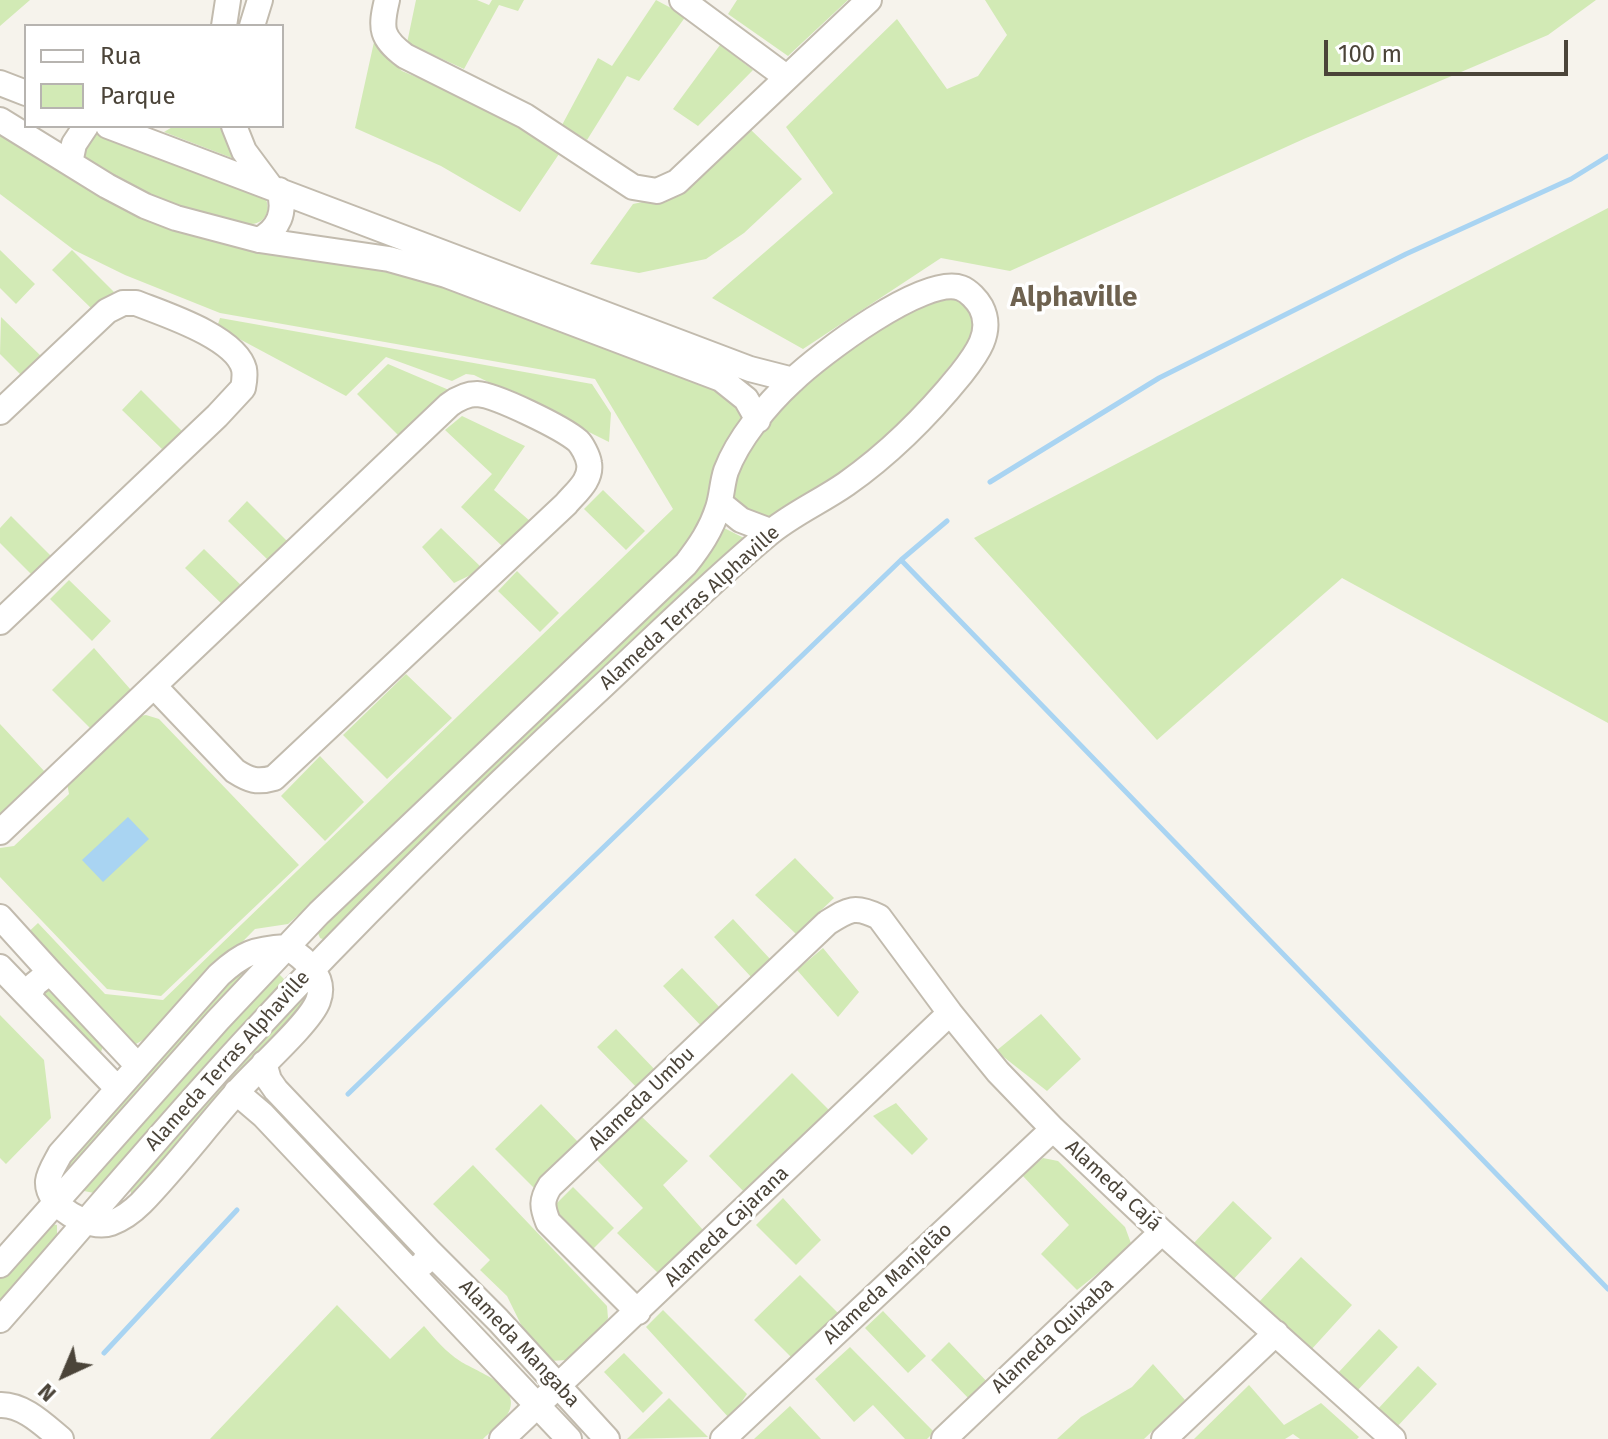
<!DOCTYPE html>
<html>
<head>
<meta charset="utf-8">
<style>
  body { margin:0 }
  #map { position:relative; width:1608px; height:1439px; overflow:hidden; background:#f6f3ec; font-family:"Fira Sans",sans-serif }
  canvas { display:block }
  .legend { position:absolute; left:24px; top:24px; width:260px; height:104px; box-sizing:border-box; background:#fff; border:2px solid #b7b4b0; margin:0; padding:10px 14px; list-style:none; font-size:24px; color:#4b4439 }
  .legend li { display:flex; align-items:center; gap:16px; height:40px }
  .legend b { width:40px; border:2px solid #b7b4b0 }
  .north { position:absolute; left:24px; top:1335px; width:80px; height:80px; -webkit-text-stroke:6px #fff; paint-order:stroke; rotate:224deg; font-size:22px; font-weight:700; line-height:32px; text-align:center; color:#4b4439 }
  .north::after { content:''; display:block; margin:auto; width:28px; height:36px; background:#4b4439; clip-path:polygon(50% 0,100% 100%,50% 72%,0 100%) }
  .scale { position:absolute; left:1324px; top:40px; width:244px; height:36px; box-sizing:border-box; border:4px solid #4b4439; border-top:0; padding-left:10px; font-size:24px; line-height:28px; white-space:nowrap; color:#4b4439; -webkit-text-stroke:6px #fff; paint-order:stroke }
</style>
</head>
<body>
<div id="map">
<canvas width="1608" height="1439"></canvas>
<ul class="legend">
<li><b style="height:10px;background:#fff"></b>Rua</li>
<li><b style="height:22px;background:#d2eab5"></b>Parque</li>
</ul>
<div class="north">N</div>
<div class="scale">100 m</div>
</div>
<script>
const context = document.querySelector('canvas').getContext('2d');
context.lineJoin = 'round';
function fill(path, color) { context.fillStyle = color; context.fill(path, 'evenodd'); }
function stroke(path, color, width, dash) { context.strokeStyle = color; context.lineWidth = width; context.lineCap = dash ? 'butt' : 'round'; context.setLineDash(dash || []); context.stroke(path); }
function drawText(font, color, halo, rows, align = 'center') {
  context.font = font + ' "Fira Sans",sans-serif'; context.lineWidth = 7; context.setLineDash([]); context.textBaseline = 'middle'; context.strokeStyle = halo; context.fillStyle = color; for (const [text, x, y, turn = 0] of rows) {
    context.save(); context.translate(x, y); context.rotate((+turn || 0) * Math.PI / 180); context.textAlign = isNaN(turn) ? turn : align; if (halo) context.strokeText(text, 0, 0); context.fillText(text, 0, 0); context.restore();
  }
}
fill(new Path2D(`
  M0,0H30L0,26Z
  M416,0H477L489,5L492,0H524L518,11L499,5L464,69L407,43Z
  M656,0L686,16L639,81L627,76L587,140L562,125L598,58L612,66Z
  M737,0H848L788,56L728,14Z
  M985,0H1596L1548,35L1306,138L1010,271L941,258L803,349L712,298L833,193L786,127L897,19L947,89L978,76L1007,35Z
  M374,42L402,71L493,109L561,151L520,212L441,166L355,128Z
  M720,45L753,70L698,126L673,109Z
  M0,120L145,206L335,249L721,379L758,420L705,541L544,698L288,924L255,929L150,1036L136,1044L128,1045L21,939L38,923L105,994L163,1000L673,509L595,379L220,313L125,275L74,250L0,194Z
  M174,126H228L240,161L164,132Z
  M750,129L802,179L744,233L706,259L639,273L590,264L633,204L680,194Z
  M96,131L123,138L264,195C268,203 270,211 264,218C250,238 168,206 148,197C126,186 105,171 84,159L82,153Z
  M1608,208V723L1342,578L1157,740L974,538Z
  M0,250L35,284L16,304L0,288Z
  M72,250L114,292L94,311L52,270Z
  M953,296L969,305L976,323L969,342L914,410L863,458L766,523L733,499C735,485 737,471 744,458C775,399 887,305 953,296Z
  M1,317L43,358L24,378L0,354Z
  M220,318L592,384L611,413L609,442L474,375L466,374L452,381L386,357L346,396L217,327Z
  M388,364L449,390L399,436L357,394Z
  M141,390L183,432L164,451L122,410Z
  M462,416L525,446L494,490L530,521L502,546L461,507L492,474L445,430Z
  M603,490L645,531L626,550L584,509Z
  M247,501L289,543L270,562L228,521Z
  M11,516L53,558L34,577L0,543V528Z
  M722,527L746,539L325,940L320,938L317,931Z
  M441,528L483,569L454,583L422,547Z
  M204,549L246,590L227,609L185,568Z
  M517,571L559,613L540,632L498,591Z
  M69,580L111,621L92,641L50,599Z
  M94,648L131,690L94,732L52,690Z
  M406,674L452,718L387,779L343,735Z
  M146,715L159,719L299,865L161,996L107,989L0,877V848L14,846L69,794L67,783L139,716Z
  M0,724L46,773L0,818Z
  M320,756L364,802L325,841L281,796Z
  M795,858L834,898L796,934L755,895Z
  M733,919L771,960L752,978L714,937Z
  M823,948L859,992L838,1017L797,970Z
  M239,966L243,981L71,1168L66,1165Z
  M682,968L725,1013L706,1031L663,986Z
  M278,973L284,979V985L94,1193L84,1191L82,1183Z
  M46,988L103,1046L101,1052L97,1054L40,995Z
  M303,994L305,1004L132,1196L127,1180Z
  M1041,1014L1081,1059L1047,1091L996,1051Z
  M0,1015L44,1060L51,1118L6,1164L0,1158Z
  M616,1029L658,1073L640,1091L597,1047Z
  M792,1073L832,1113L748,1196L709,1156Z
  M896,1103L928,1139L912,1155L873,1116Z
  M541,1104L580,1144L535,1189L495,1149Z
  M642,1117L688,1161L663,1185L703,1230L659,1274L617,1233L643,1208L597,1160Z
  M1043,1158L1058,1161L1125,1227L1132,1246L1077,1290L1041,1254L1069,1225L1022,1175Z
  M473,1165L607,1306L608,1318L603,1328L567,1360L550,1361L531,1345L507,1296L480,1270L490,1260L433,1204Z
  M573,1187L614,1228L593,1249L552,1208Z
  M783,1198L821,1240L796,1265L756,1225Z
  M1233,1201L1272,1238L1231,1282L1193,1244Z
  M47,1223L57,1225V1235L0,1302V1278Z
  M1301,1257L1352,1305L1310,1351L1258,1303Z
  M800,1275L839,1314L794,1360L754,1320Z
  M337,1305L390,1359L424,1326C435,1339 446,1352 460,1361C478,1373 527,1387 506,1417C500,1425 490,1432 483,1439H210Z
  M663,1310L747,1394L730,1419L646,1327Z
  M883,1311L926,1356L908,1373L865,1328Z
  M1379,1329L1398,1347L1356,1392L1337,1374Z
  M949,1342L992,1387L974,1404L931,1360Z
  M850,1347L934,1432L927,1439H905L873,1405L854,1422L815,1379Z
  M624,1353L663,1393L643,1413L604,1372Z
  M1153,1364L1185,1400L1144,1439H1057L1081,1417L1132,1387Z
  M1418,1366L1437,1384L1395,1429L1376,1411Z
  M1249,1385L1284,1425L1321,1403L1359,1437L1357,1439H1300L1293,1434L1285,1439H1194Z
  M669,1398L708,1437L627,1439Z
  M790,1406L821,1439H754Z`), '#d2eab5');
fill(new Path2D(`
  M128,817L149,839L103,882L82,860Z`), '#a9d4f2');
stroke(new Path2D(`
  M990,482L1159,378L1406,254L1571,179L1608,156
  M901,560L1608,1289
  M348,1094L901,560L947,521
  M104,1353L237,1210`), '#a9d4f2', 5);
const minor = new Path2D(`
  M387,0C380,29 381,38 405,56L525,116L633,187L657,191L677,182L869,0
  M682,0L786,77
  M224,26L228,0
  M252,26L260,0
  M0,83L26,93
  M0,120L107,186L145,206L176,218L259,240L389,259L446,275L721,379L746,399L758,420
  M108,126L750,369L793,380
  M234,126L244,151L270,186
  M70,163L74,144L86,126
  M259,240C279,229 286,212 279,190
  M0,412L107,311L123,303H136C164,314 236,337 244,369C245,374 244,383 243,388L217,416L0,622
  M720,503L741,520L770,531
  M0,832L449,405C457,399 466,394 477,394C496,395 563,428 578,441C582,445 588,456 589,463C592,480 576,492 566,504L274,778C257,783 249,780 235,771L154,686
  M0,917L50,972
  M287,947C304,958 327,977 318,1001C310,1023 255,1071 237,1092C205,1128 175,1168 141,1203C133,1211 122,1219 111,1223C89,1231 46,1206 48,1181C49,1172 56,1162 60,1154L219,975C243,953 254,949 287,947Z
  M0,967L28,996
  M117,1088L28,996L35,984L50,972L138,1066
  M236,1092L263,1115L411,1272L424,1263L429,1251L276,1090L269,1080L264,1063
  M429,1251L498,1320L607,1439
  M0,1265L218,1020L319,913L686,564C700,546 711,530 718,508C722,496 722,483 726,471C738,439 767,404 792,381C819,355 925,274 961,288C969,291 977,300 981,307C994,332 976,355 961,374C927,416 890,453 846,484C820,502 790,515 767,535C707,585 651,641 594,694C475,804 358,919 248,1038C163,1130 83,1226 0,1320
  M411,1272L569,1439
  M638,1312L548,1222C542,1207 541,1200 550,1186L827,923C849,909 855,905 879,917L950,1013L998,1072L1053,1129L1162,1232L1393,1439
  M0,1405C23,1404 44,1425 61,1439
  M502,1439L950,1013
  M723,1439L1053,1129
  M944,1439L1162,1232
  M1164,1439L1276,1333`);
stroke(minor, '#c2bbae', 28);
stroke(minor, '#fff', 24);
drawText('20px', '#4b4439', '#fff', [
  ["Alameda Terras Alphaville",690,608,-42],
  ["Alameda Terras Alphaville",228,1061,-48],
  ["Alameda Umbu",642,1099,-44],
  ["Alameda Cajá",1113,1186,43],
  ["Alameda Cajarana",727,1227,-44],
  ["Alameda Manjelão",888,1284,-43],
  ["Alameda Quixaba",1053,1336,-43],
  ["Alameda Mangaba",519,1344,47]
]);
drawText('bold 28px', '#6e6250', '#fff', [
  ["Alphaville",1074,298]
]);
</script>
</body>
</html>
